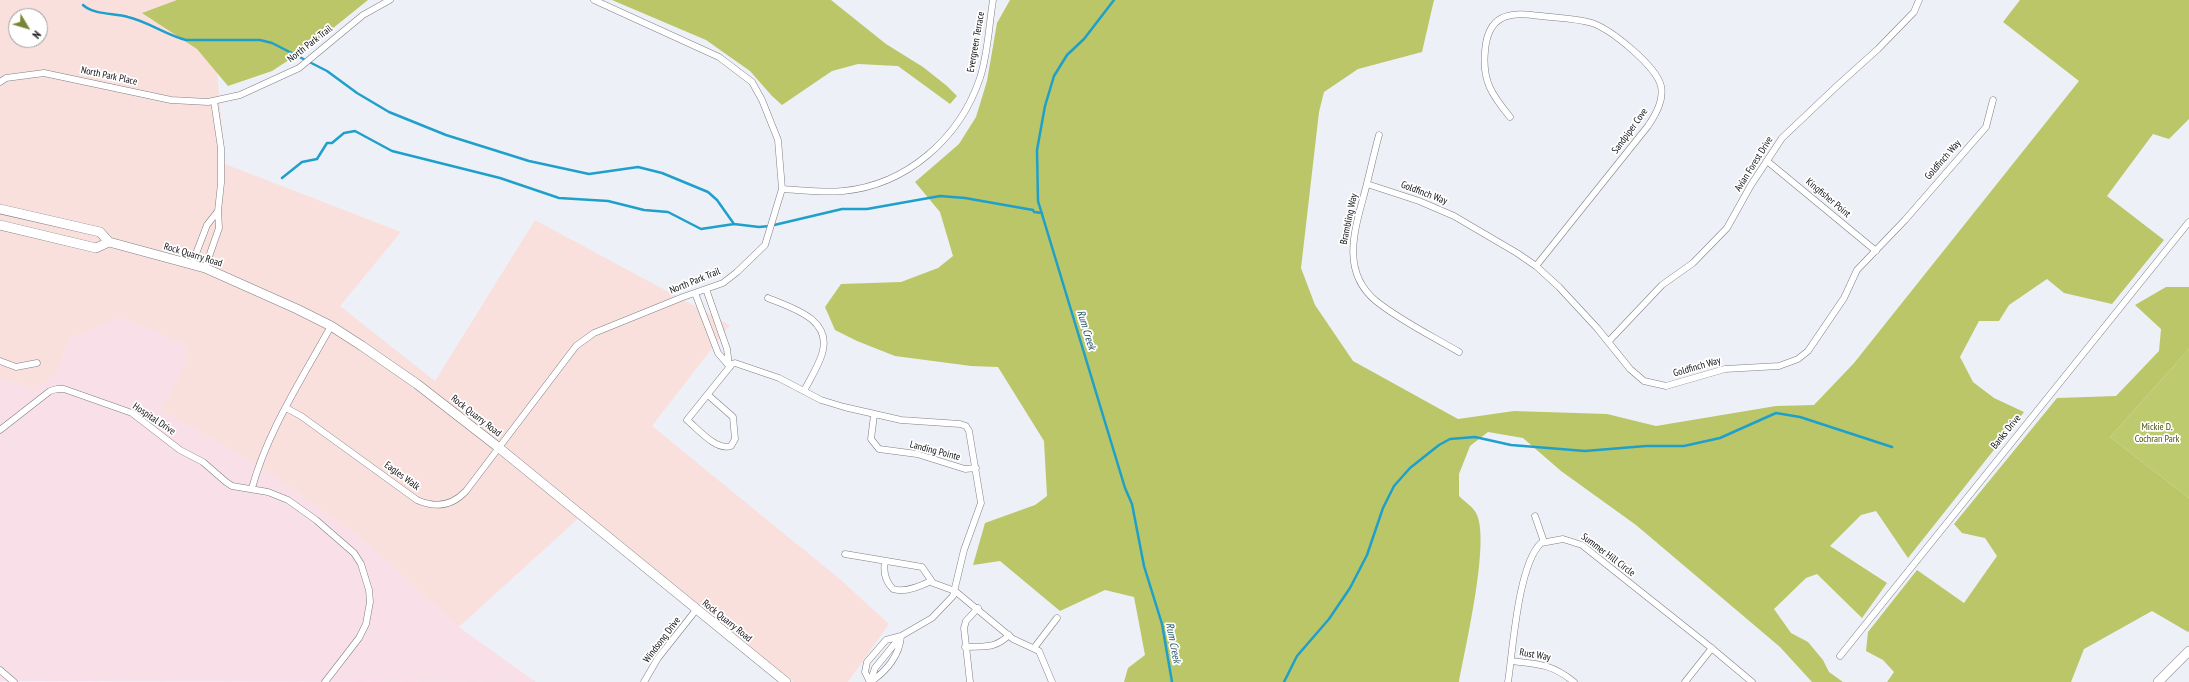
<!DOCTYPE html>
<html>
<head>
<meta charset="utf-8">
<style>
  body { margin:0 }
  #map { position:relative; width:2189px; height:682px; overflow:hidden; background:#eef0f8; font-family:"PT Sans Narrow",sans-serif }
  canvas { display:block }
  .north { position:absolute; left:8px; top:8px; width:40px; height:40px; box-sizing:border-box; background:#fff; border:1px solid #9f9fa0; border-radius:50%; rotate:128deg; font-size:11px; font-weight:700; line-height:16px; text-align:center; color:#0f0f12 }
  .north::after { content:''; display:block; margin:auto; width:14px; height:18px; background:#788735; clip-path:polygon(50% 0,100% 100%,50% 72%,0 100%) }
</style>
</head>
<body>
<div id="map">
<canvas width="2189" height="682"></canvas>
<div class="north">N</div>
</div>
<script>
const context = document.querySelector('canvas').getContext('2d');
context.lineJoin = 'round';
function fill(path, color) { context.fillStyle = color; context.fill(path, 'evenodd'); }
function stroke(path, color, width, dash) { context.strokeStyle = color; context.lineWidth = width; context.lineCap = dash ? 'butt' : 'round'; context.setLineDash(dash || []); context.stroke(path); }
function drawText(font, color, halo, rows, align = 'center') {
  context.font = font + ' "PT Sans Narrow",sans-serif'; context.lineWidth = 3.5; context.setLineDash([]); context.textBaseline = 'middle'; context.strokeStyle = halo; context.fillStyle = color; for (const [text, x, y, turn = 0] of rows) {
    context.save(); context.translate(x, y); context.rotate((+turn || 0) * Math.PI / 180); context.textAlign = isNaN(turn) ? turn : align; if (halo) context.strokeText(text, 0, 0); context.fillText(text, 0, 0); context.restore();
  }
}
fill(new Path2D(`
  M0,0H215V47L225,164L401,232L340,306L435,381L535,220L730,325L652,426L841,580L889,624L848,682H794L581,516L459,627L360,537L257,465L161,410L185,363L69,338L56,375L34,388L0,379ZM16,16H40V40H16Z`), '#fae0dc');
fill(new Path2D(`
  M120,317L186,344L185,363L161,410L257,465L360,537L459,627L536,682L0,681V379L34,388L56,375L69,338Z`), '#f8dfe8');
fill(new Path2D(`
  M2189,349V498L2110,437Z`), '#bdca6e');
fill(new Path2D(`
  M177,0H368L312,45L272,71L228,86L197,49L142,13Z
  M612,0H831L886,44L923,67L947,86L957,96L950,104L898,66L858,64L832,71L782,105L772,96L750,71L706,40Z
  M1010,0H1434L1422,52L1358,69L1324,92L1319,112L1301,268L1315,305L1353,361L1458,419L1514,411L1607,414L1656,426L1776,406L1814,405L1854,363L2079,81L2003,22L2020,0H2189V119L2169,139L2153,134L2107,196L2164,240L2112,304L2064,293L2047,279L2009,305L1999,321H1979L1960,357L1973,382L1994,398L2024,412L1908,558L1876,511L1861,515L1830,546L1887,583L1862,618L1817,574L1806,578L1774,609L1791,633L1808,642L1823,660L1829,672L1843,682H1812L1780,647L1636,525L1561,471L1523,438L1488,432L1470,446L1459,474V496C1464,501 1473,507 1476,513C1491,539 1465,648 1459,682H1124L1128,668L1145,655L1134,597L1105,590L1060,611L1000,561L973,565L985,523L1035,505L1047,496L1044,441L998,367L971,366L895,356L857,341L835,330L825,307L841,284L901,282L938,268L953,256L940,212L915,182L959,144L976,117L987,81L997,23Z
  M2166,287H2189V349L2110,437L2189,498V631L2188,632L2152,611L2084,649L2071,682H1887L1894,672L1883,660L1866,651L1868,632L1917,570L1964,603L1997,556L1985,538L1962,533L1954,524L2057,398L2116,396L2159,351L2161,329L2135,305Z`), '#bac667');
stroke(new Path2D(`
  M1114,0L1084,39L1067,55L1054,76L1045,106L1037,150L1038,201L1125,488L1132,504L1144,566L1162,624L1172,682
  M83,5C94,15 114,13 128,17C149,22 166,35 186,40H260L272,43L327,71L357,93L389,112L446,135L529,161L589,174L638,167L662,173L708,192L717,200L734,224
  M282,178L302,162L317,159L327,143H332L344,133L355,131L392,151L500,178L559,198L608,201L644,210L668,212L701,229L734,224L759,227L770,226L842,209H867L940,196L965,198L1033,210L1034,212L1042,213
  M1284,682L1297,656L1329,619L1350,588L1367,555L1383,508L1394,486L1410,468L1439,445L1450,439L1475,437L1511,445L1585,451L1646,446H1684L1720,438L1776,413L1800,417L1892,447`), '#1fa0cb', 2.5);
const street = new Path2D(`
  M0,82L6,78L44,73L171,100L208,102L240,95L299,68L363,15L390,0
  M1510,117C1492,95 1482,81 1485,51C1486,38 1490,24 1502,18C1513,12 1529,15 1541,16C1558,18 1576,18 1592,23C1612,30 1656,66 1661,86C1664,100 1656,114 1648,126L1536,266
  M1379,135C1374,153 1370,172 1365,191C1355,229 1340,271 1376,301C1401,321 1432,336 1459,352
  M1767,161L1876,251
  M1367,184L1419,201L1454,216L1517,253L1536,266L1559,287L1597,328L1630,369L1644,381L1666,386L1725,369L1779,366L1798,359L1808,351L1844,298L1857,270L1905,220L1986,127L1993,100
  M782,189C802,190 823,193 843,191C907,185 960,138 980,78C988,54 989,25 993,0
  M192,264L207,225L218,211
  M205,268L219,228L218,211L221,183V148L214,101
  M706,289L727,349L729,366
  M695,293L718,353L730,367
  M768,298C792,308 833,319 822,354C818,367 810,379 804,391
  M1609,341L1662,285L1693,263L1727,228L1751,185L1782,138L1838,85L1878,49L1914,12L1919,0
  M0,361L16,367L37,363
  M708,395L733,417L735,439L731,446C716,451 698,429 687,420L732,364L735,363L779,378L821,400L844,407L901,420L960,424L966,426L969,431L981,503L964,550L953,596L932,618L901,636L875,668L870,682
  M286,408L301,416L417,500C435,508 452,506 466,491L576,346L594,333L683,297L723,283L737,272L765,245L782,189L778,140L762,100L752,82L719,57L594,0
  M874,415L871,439L879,449L917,454L965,469L976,468
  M0,430L50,391L57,389H64L132,413L180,450L203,462L226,482L232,486L268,492L288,500L316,520L354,553L361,564L369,590L370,602L366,624L359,638L325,682
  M252,488C268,430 302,379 331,326
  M1535,516L1544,542
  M845,554L922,567L933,583L955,591L1013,639L1039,651L1052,682
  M885,561C883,572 885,581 893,589C904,593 921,586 931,581
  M965,647C984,646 995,649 1009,635
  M1034,648L1057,618
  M1840,656L2189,222
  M1511,661C1539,664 1552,664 1574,682
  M0,670L14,682
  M644,682L658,658L696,610
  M870,682L865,672L867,662L886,640L901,636
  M870,682C886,672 900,655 901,636
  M970,682L964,628L966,621L978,608
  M1508,682C1513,649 1518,565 1541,543L1563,539L1582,545L1709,646L1752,682
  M1685,682L1712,648`);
const secondary = new Path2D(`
  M0,209L100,232L109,242L205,268L297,309L331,326L362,346L417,384L498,447L786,682
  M0,225L96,248L109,242
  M2158,682L2189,651`);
stroke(street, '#7e7f86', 7);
stroke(secondary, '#7e7f86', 10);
stroke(street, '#fff', 6);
stroke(secondary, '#fff', 9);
drawText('10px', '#0f0f12', '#fff', [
  ["Evergreen Terrace",976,42,-80],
  ["North Park Trail",310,44,-38],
  ["North Park Place",109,76,12],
  ["Sandpiper Cove",1630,131,-54],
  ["Goldfinch Way",1943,160,-49],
  ["Avian Forest Drive",1754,164,-58],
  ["Goldfinch Way",1424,193,21],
  ["Kingfisher Point",1828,198,40],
  ["Brambling Way",1349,219,-78],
  ["Rock Quarry Road",193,255,17],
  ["North Park Trail",695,281,-22],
  ["Goldfinch Way",1697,367,-16],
  ["Rock Quarry Road",476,416,38],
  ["Hospital Drive",154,419,34],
  ["Banks Drive",2006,432,-51],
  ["Landing Pointe",935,451,15],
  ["Eagles Walk",402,476,36],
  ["Summer Hill Circle",1608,555,37],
  ["Rock Quarry Road",727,621,39],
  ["Windsong Drive",662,640,-53],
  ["Rust Way",1535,655,10]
]);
drawText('10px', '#4c530a', '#fff', [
  ["Mickie D.",2157,427],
  ["Cochran Park",2157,439]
]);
drawText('italic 11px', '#275669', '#fff', [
  ["Rum Creek",1086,330,73],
  ["Rum Creek",1173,643,79]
]);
</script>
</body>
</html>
